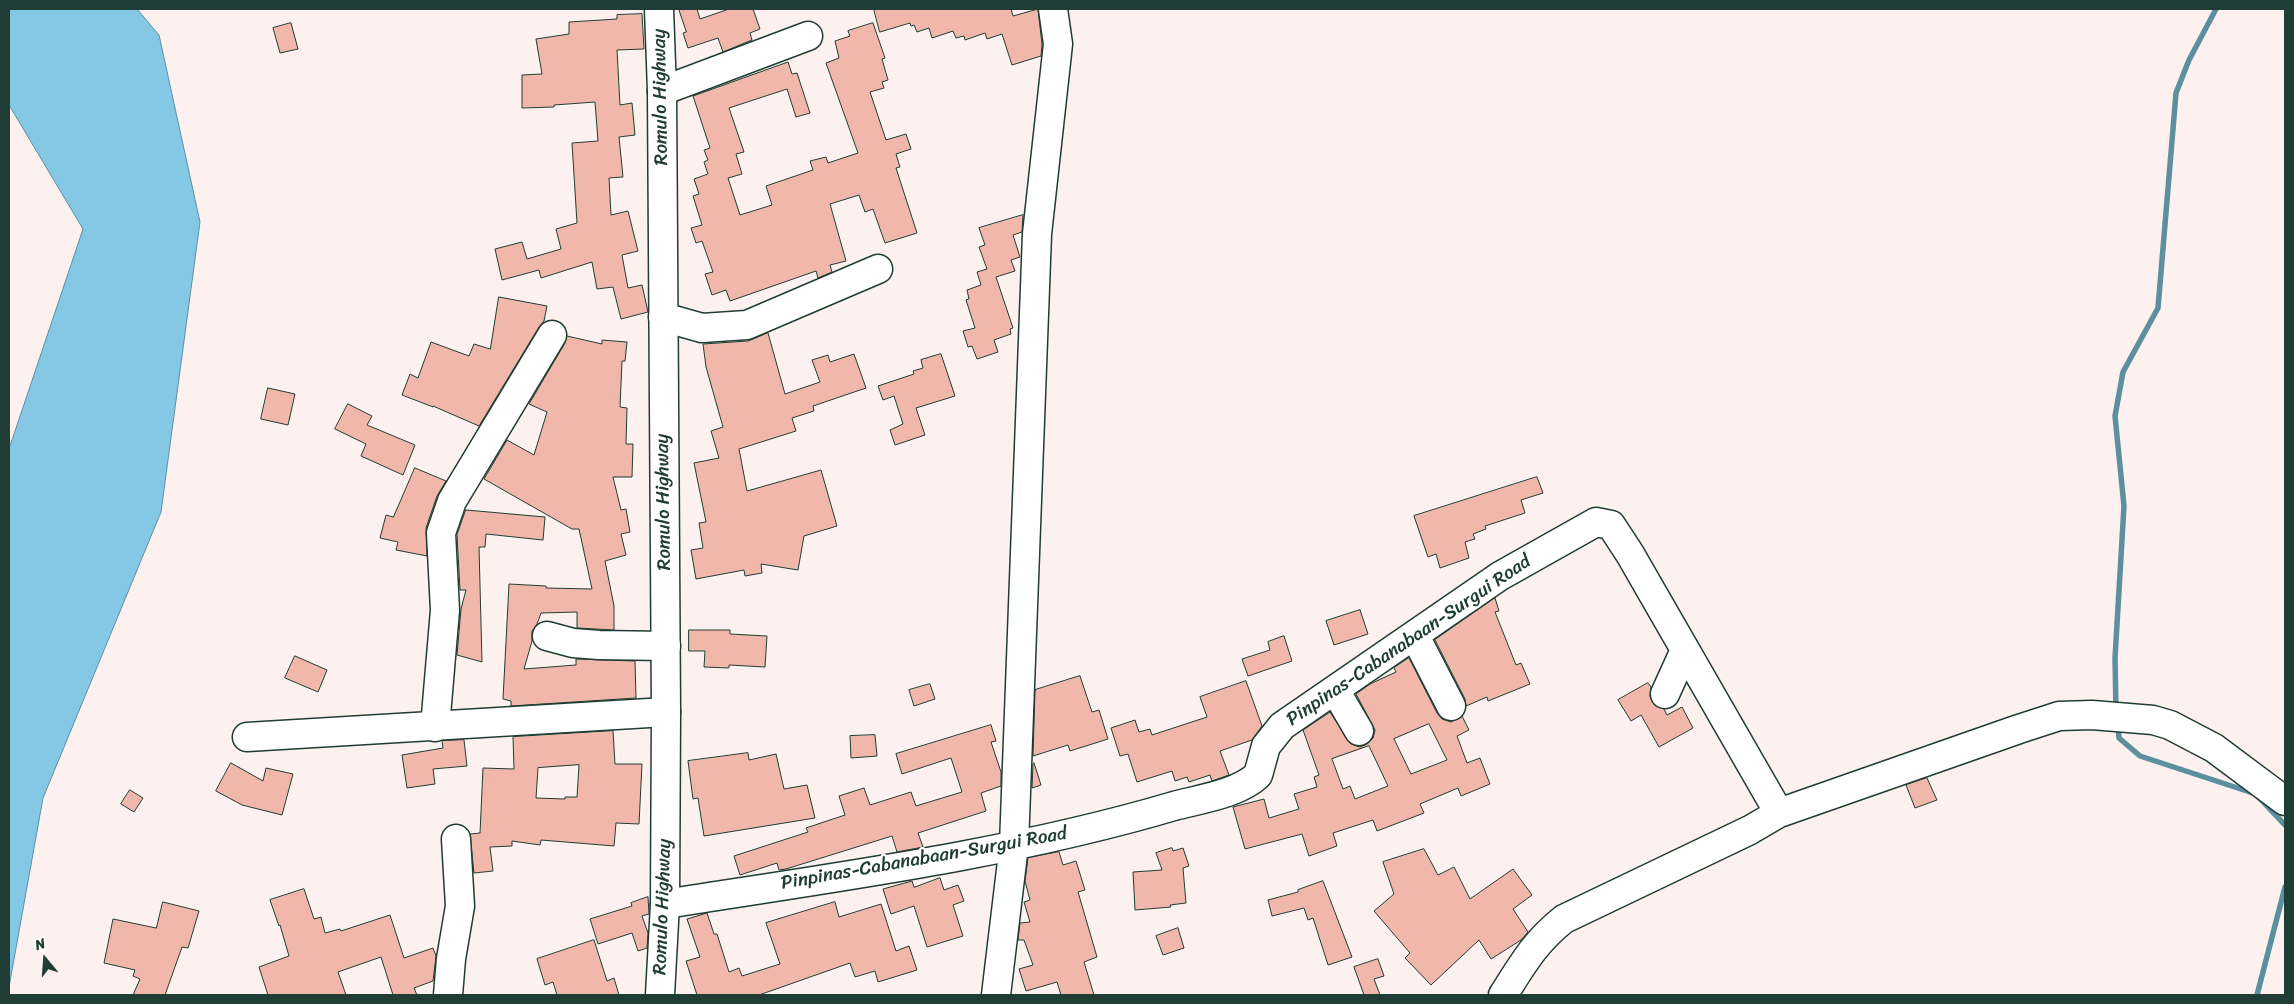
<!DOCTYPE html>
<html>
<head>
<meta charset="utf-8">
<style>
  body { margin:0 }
  #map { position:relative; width:2294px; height:1004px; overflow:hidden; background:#fcf1ee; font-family:Sriracha,sans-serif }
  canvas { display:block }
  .frame { position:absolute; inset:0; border:10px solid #1f3d34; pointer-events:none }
  .north { position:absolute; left:20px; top:934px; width:50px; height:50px; -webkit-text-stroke:4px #fff; paint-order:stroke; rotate:342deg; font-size:14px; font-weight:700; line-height:20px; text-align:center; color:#1f3d34 }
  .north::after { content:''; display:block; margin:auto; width:18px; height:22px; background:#1f3d34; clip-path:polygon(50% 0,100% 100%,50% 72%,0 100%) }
</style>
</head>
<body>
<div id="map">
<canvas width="2294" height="1004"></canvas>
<div class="frame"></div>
<div class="north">N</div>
</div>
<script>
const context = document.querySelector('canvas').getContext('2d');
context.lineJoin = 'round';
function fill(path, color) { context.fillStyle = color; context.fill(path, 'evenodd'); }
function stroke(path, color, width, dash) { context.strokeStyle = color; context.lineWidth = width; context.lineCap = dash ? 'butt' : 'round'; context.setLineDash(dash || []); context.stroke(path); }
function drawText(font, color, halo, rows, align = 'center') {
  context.font = font + ' Sriracha,sans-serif'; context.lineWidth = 4.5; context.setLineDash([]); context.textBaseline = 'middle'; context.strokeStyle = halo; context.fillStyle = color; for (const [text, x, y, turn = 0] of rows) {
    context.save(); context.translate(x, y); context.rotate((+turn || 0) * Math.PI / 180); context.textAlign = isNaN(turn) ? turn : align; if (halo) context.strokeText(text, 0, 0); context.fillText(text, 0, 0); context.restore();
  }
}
const water = new Path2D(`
  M9,9H137L159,35L200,222L161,512L43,798L9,987V449L83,229L9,105Z`);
fill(water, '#85c8e6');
stroke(water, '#5c909f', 1);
stroke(new Path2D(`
  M2116,711L2115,658L2124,506L2115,416L2123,372L2158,308L2176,93L2189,60L2216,9
  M2118,725L2119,738L2140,756L2256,794L2285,825
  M2257,995L2285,887`), '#5c909f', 5.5);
const building = new Path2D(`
  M679,9H697L700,19L729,9H753L760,29L750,33L752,40L723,52L718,38L688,48L683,33L686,32Z
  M874,9H1011L1013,16L1038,9L1042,44L1041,56L1012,65L1002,34L987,39L985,33L965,40L964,36L956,38L953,31L932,38L929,28L917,32L914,25L911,26L910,23L880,32Z
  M642,14L644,49L617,50L620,105L632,103L635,135L619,137L623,177L609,178L611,215L628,211L638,251L622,255L628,288L642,285L648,312L621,319L613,287L597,289L592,262L541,278L539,270L502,280L495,249L522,242L527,259L561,249L556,229L577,223L572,143L598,141L595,102L554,105V107L522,108V75L542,74L536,39L569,34V22L617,19V15Z
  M291,23L298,49L280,53L273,28Z
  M873,23L885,58L882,59L888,80L882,82L884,88L870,92L886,140L906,134L911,149L896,154L900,167L896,168L917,233L885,243L873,209L865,212L859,195L830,204L846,261L830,265L832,272L818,278L816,271L730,301L726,290L712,295L705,274L713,272L702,241L696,243L691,228L702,225L693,196L699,194L694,179L708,174L704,162L708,160L704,150L710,148L693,96L788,62L792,74L797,73L810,113L796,117L787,89L729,108L744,152L736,154L742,174L728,178L740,215L772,205L766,186L813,170L810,161L826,157L828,163L858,153L826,63L839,58L835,41L850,36L848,31Z
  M1023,215L1022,232L1013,235L1020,257L1011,260L1015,271L996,277L1013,328L1010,329L1011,334L994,340L998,352L977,359L972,346L968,347L963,331L975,328L966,300L969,299L967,290L981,285L977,272L987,269L979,247L985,245L979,228Z
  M499,297L547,306L544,321L539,327L479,426L433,406V407L402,395L410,374L418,378L431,342L469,356L474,344L490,349Z
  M768,333L785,394L820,382L812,360L828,355L830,362L854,354L866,388L813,406L814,411L792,418L796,431L739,449L747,491L821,470L837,526L804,536L798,570L761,564L762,573L745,576L744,570L696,579L691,550L703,548L699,523L706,522L694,463L719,458L711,431L723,427L706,367L703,344L748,341Z
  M567,336L602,344V340L627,342L625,361H622L620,407L627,408L626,444H633L632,477H613L621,510L626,509L630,532L621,534L626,555L605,561L614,606V630L577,628V612L541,613L537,624L532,631V641L524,669L576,665V659L635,661L636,698L511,706V701L503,699L509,584L546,586V588L592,589L579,529H572L484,479L507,440L534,455L547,412L529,404L565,343Z
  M941,354L955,396L916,408L925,435L895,445L890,430L903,424L894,396L883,400L878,386L914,374L913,371L923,368L921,360Z
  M268,388L295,394L288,425L261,419Z
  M348,404L372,416L367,425L415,445L403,475L361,456L366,444L335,429Z
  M415,468L446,481L437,496L426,528L427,556L396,550L398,542L380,538L386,515L393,517Z
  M1537,477L1543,493L1521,500L1525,513L1485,526L1486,529L1473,534L1475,539L1465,542L1469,558L1440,568L1436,554L1428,557L1414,516Z
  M466,510L545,517L543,540L486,534L485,547H479L482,662L457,655L461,609L466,590H460L457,535Z
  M1495,598L1499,611L1495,612L1516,665L1521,663L1530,684L1488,701L1487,697L1466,706L1465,699L1435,640Z
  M1360,610L1368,634L1334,645L1326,621Z
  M689,630H730V634L767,636L765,667L729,665V668L704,667L705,651H689Z
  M1284,636L1292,661L1248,676L1242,659L1270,650L1268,642Z
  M295,656L327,670L318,692L285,678Z
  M1409,658L1437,713L1442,719L1451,722L1462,716L1469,730L1457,736L1467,763L1480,758L1490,784L1461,796L1458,788L1420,804L1424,813L1377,831L1373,820L1333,833L1337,846L1309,856L1302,834L1245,849L1233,807L1264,799L1269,818L1299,809L1294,794L1317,787L1314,777L1319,775L1303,730L1330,712L1351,744L1360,747L1367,744L1373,738L1375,730L1356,694L1370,684L1396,672L1394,668ZM1429,724L1447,760L1411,774L1394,739ZM1369,746L1388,786L1355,799L1350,786L1343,789L1332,759Z
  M1080,676L1092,712L1099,710L1108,739L1070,751L1068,745L1033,756L1035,690Z
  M1246,681L1262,726L1252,740L1220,751L1229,775L1212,781L1210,775L1189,782L1187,777L1175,781L1172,771L1137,782L1128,754L1120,756L1111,728L1135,720L1139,732L1150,729L1152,735L1207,717L1200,697Z
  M1648,683L1651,687L1650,696L1653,703L1664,709L1667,715L1682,707L1693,728L1659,747L1641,715L1631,721L1618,700Z
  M930,684L935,699L914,706L909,690Z
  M991,725L996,741L991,742L1001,772V786L981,793L986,811L918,833L923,847L897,852L892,836L786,869L779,870L777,863L740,875L734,856L808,832L806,828L845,815L839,796L864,788L870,805L911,792L916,806L962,792L951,758L902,774L896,754Z
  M613,731L615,764H642L639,824L616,823L614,846L541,840L540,845L512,841V846L490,847L493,871L474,873L470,834L480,833L483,768L514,769L513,737ZM579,765L577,797H565V799L536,798L538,768Z
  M875,735L877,756L851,758L850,736Z
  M464,740L467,766L433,769L435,784L407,788L402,755L443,748L442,741Z
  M748,753L749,760L776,754L784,789L807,785L815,818L704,836L698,798L693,799L688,761Z
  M231,763L263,781L266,768L293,774L282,815L242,805L216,791Z
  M1034,763L1041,785L1032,788L1033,764Z
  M1927,778L1937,800L1915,808L1906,785Z
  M130,790L143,798L134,812L121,804Z
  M1172,848L1173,851L1183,848L1189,866L1183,868L1186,903L1170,905L1171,907L1135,910L1133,872L1162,870L1156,853Z
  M1424,849L1438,875L1454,867L1470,899L1513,869L1532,895L1513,909L1528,932L1521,940L1491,959L1479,940L1431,985L1405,958L1410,953L1374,911L1394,894L1383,862Z
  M1059,852L1063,865L1076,861L1085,890L1078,892L1097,957L1084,962L1094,995H1061L1057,982L1026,991L1019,969L1033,965L1024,940H1018L1020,923L1030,922L1024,902L1030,900L1025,881L1028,858Z
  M940,878L944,890L958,885L964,901L953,905L963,936L927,947L914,906L891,914L883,889L912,881L914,887Z
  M1323,881L1352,957L1328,965L1313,918L1308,920L1304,908L1272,916L1268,900L1298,892V890Z
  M304,889L314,919L321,917L325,933L340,929L341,931L390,915L404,958L433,948L436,956L433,981L414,988L417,995H393L381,957L338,972L346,995H268L259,967L289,956L280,925L279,926L270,900Z
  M648,897L649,914L642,916L648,933L647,948L638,951L632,933L598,944L590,919L632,906L631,903Z
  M163,902L199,911L188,948L182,947L165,995H133L140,979L133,976L135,970L104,963L113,919L156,928Z
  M835,902L839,917L881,904L896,951L909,946L917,970L878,982L875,971L855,977L850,963L759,995H697L686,961L700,957L687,919L707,913L714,934H717L729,972L739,968L742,976L780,964L766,923Z
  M1178,928L1184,948L1163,955L1156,936Z
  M594,940L607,981L614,978L619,995H557L553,982L545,985L537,959Z
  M1378,959L1384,976L1374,979L1380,995H1364L1354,967Z`);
fill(building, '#f1b7aa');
stroke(building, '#1f3d34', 1);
const minor = new Path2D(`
  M662,91L808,36
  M663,317L702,328L747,325L878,269
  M547,636L573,643L599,645L666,646
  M1415,636L1451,706
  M1335,690L1359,731
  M1665,694L1685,650
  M435,727L445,610L441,533L452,501L552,335
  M247,737L666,712
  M665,904C835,877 1008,855 1174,806C1200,799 1238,794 1258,775L1266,746L1282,726L1500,576L1596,522L1611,525L1630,554L1779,813L2019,729L2059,716L2092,715L2153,720L2170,725L2214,748L2285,801
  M448,995L451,959L460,906L456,839
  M996,995L1014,845L1037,234L1058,44L1053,9
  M1503,995C1523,964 1534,943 1564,919L1750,830L1779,813`);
const highway = new Path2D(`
  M659,9L662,91L666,712L665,904L660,995`);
stroke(minor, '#1f3d34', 31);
stroke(highway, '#1f3d34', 31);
stroke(minor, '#fff', 28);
stroke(highway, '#fff', 28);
drawText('19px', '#1f3d34', '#fff', [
  ["Romulo Highway",661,97,-91],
  ["Romulo Highway",664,502,-91],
  ["Pinpinas-Cabanabaan-Surgui Road",1409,641,-34],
  ["Pinpinas-Cabanabaan-Surgui Road",924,859,-10],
  ["Romulo Highway",663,907,-88]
]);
</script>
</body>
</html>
